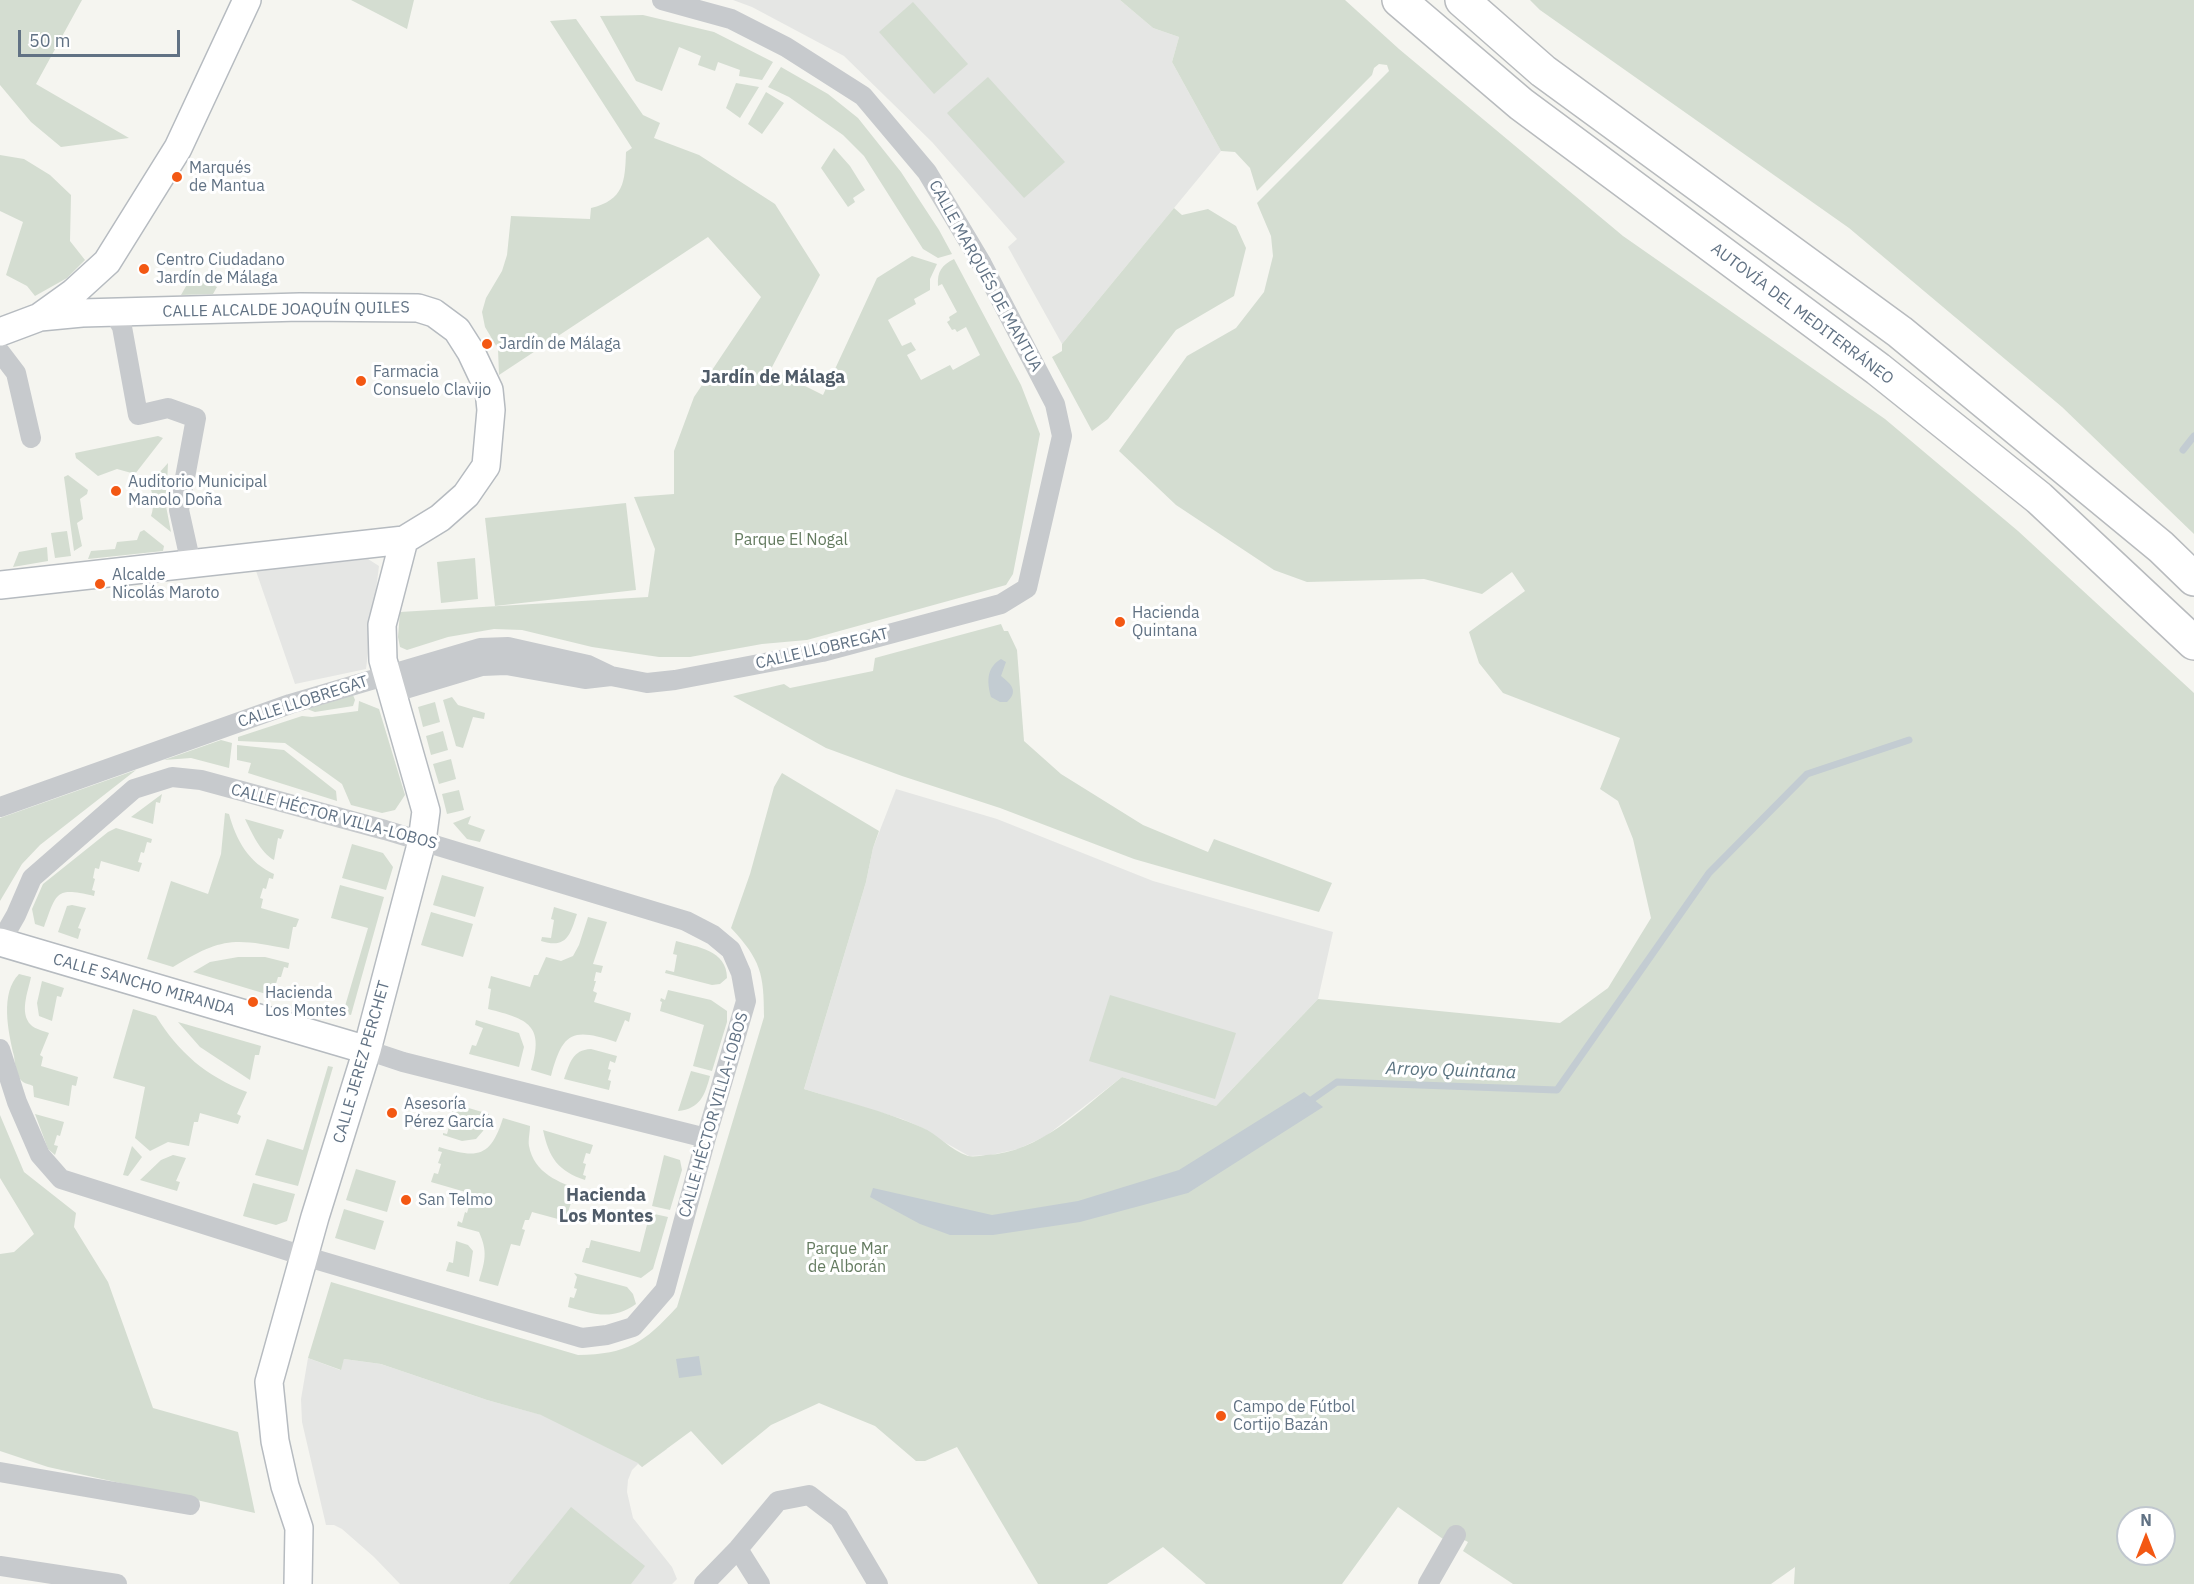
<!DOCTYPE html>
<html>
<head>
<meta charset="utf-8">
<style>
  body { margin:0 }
  #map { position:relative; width:2194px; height:1584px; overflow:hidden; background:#f5f5f0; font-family:"IBM Plex Sans",sans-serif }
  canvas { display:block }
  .north { position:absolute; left:2116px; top:1506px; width:60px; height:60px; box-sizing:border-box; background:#fff; border:2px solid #c0c7ce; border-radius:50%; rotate:0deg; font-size:16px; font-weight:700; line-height:24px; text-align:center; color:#617284 }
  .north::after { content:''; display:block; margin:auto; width:21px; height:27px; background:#f35813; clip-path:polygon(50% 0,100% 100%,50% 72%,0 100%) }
  .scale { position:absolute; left:18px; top:30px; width:162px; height:27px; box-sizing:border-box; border:3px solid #617284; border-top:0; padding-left:8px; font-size:18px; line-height:21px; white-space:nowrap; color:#617284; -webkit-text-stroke:4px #fff; paint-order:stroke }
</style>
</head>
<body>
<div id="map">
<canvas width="2194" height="1584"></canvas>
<div class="north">N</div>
<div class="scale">50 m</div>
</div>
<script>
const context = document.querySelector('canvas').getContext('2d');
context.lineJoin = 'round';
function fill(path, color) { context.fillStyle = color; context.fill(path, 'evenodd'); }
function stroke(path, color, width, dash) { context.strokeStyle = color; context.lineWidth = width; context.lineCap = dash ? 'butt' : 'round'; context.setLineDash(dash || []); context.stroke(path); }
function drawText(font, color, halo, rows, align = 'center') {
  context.font = font + ' "IBM Plex Sans",sans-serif'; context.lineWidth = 6; context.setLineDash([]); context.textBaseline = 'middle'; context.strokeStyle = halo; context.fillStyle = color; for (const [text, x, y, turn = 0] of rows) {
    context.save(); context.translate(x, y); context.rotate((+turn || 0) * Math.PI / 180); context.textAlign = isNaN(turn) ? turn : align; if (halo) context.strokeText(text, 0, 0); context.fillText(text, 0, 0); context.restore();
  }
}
fill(new Path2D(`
  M733,0H1120L1153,28L1179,37L1172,62L1221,151L1062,344L1008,247L1017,239L932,142L844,56L752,7Z
  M368,559L379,566L366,669L295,684L256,571Z
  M896,789L997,819L1153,881L1333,932L1318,999L1216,1106L1122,1077L1046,1136L1018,1149L991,1155L969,1156L937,1138L925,1129L902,1119L804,1089L866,882L873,848Z
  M308,1358L340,1370L344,1359L381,1364L487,1400L667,1449L642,1467L638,1464L632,1470L628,1480L627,1492L633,1518L672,1567L677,1579L672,1584H400L374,1557L342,1529L334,1525H326L302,1422L301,1399Z`), '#e5e6e4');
fill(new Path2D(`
  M0,0H82L36,84L129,138L61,147L31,122L0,85Z
  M351,0H414L407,29Z
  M1120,0H1345L1399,49L1623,236L1885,419L2018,531L2194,693V1584H1794L1795,1567L1771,1584H1513L1463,1551L1468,1542L1449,1532L1443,1539L1398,1507L1342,1584H1206L1163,1547L1107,1584H1038L957,1447L925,1461H916L875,1426L819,1403L771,1425L722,1465L691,1431L642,1467L638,1463L541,1415L487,1400L381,1364L344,1359L341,1370L308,1358L331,1282L578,1355C628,1354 644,1343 677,1307L764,1017C764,974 761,960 731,928L750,874L774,787L782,773L879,831L873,848L866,882L804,1089C843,1101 884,1111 921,1127C938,1134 951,1151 968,1156C973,1157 981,1156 986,1155C1040,1153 1082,1108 1122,1077L1216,1106L1318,999L1560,1023L1608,988L1651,918L1633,839L1618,801L1600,789L1620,738L1503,693L1479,663L1469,632L1525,591L1512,572L1482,594L1424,579L1307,582L1274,570L1176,505L1119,451L1187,356L1236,328L1264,292L1273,256L1271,236L1257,203L1389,71L1387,65L1379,64L1374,68L1372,75L1257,191L1250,168L1235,152L1221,151L1172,62L1179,37L1153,28ZM2128,1518H2164V1554H2128Z
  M1530,0H2194V534L2062,407L1849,228L1540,10Z
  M913,2L968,64L934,94L879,32Z
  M643,15L714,32L773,62L762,80L739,76L740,70L718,62L715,71L698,65L701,56L679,47L662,91L636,81L600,16Z
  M576,19L643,115L660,123L654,138L699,155L775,204L820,275L771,369L823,395L877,278L912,256L937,264L930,279V290L914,299L916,304L888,320L902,346L911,342L916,350L907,355L921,380L950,365L953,370L980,355L966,327L957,332L955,329L952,330L947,322L950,320L949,317L957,312L942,284L938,286C937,271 942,265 954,259L1021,385L1040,434L1013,574L1006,585L807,640L762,644L690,657H659L592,647L522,630L494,629L448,637L407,650L400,647L398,637L400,612L648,597L655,549L634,497L674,494V451L694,397L761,297L708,237L499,375L498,349L485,327L482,312L486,298L502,271L507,255L511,216L590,219L591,208C624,200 625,182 626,152L632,148L550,21Z
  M781,67L828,94L858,118L901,172L939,230L952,254L938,258L923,249L864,156L843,135L789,97L768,87Z
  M988,77L1065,162L1024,198L947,113Z
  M736,83L759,87L740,118L726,108Z
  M766,92L784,103L762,134L748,124Z
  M834,148L850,166L865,190L853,198L855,202L848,207L821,168Z
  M0,155L24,159L50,175L71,195L70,241L85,260L67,278L35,296L27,286L6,275L23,222L0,211Z
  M1174,208L1182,215L1208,209L1236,226L1246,248L1234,296L1176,330L1108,419L1092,431L1052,357L1062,351V344Z
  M193,274L217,287L213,294L181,295Z
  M158,436L163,438L135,474L117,469L98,476L76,458L75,453Z
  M168,463L166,506L171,532L151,516C155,505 153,494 149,484Z
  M68,475L88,490L87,494L80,499L83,519L77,523L82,546L74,551L64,477Z
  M626,503L636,590L495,606L485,518Z
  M144,530L164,546L163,551L88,559L91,551L115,549L117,542L137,540L140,532Z
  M67,531L71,556L55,558L51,533Z
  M47,547L48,561L13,567L19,552Z
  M475,558L478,599L441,603L437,562Z
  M1001,624L1004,631H1008L1017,650L1024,741L1061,774L1143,825L1208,852L1214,839L1332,883L1319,912L1134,859L1000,808L902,776L826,748L733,696L784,684L790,688L873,671L875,658Z
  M353,695L355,700L353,706L315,712L307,709Z
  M452,697L458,705L485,713L484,719L473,717L463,748L456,746L443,700Z
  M359,701L379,709L405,795L395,810L382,813L351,805L342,784L285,743L238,741V737L302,716L312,717L358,711Z
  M435,702L440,722L423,727L418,707Z
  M443,731L448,750L431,755L426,736Z
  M221,740L232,743L229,768L191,758L164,760Z
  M237,745L284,750L336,791L337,801L248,773L251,763L237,760Z
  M451,759L456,779L439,784L433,764Z
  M136,770L40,845L22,864L0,901V818Z
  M459,790L464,810L447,814L442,794Z
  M162,794L160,803L156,802L153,824L131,817Z
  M225,813L229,814C236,840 249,863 274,874L273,879L269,878L266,889L263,888L260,898L263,899L261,908L299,919L296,927H293L289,949C234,938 222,937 173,967L147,959L171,881L208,894L221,854Z
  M471,816L468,824L485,830L480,842L467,839L453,823Z
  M245,819L284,830L281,839L278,838L274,860C260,852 252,833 245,819Z
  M116,828L152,839L151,843L147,842L144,853L141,852L138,862L142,863L139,872L101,861L99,869L95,868L93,878L95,879L92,890L95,891L94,896C55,887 57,892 44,927L35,924L32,909L43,884L108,832Z
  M352,844L383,853L393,867L386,890L342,878Z
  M442,875L484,887L475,917L433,905Z
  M340,885L384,897L351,1015L343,1013L368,928L331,918Z
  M72,905L86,908L78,928L81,929L78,939L58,932L67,906Z
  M554,907L577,914C570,935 567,949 541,941L542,937L551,938L554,920L551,919Z
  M431,912L473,924L463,957L421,945Z
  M588,917L607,922L593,964L603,966L601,973L596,972L594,981H596L593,991L597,993L594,1002L631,1013L629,1022L625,1020L616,1042C573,1028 563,1031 551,1076L531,1070C545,1025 528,1019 488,1009L491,989L488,988L491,976L530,987L534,975H538L546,957L561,961L573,956L579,945Z
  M676,941C697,947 727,950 727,978L720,984L712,985L665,973L666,970L674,972L677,955L673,954Z
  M238,957H265L289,963L288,968L284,967L281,977H278L275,987L278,988L276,997L193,972L210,962Z
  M19,974L31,977C28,992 19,1013 31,1025C35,1029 44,1031 49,1033L40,1055L43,1057L41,1066L78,1077L76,1086L72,1085L69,1106L34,1097L33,1086C29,1084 26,1084 23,1082C16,1077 15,1064 14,1056C8,1031 0,993 19,974Z
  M42,981L64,988L61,997L57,996L52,1021L39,1016L37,1003Z
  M668,990L711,1000L727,1011V1022L712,1071L693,1066L704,1025L660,1011L662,1002L660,1001L661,998L665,1000Z
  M1110,995L1236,1033L1215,1099L1089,1061Z
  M133,1009L156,1016C179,1053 206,1076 247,1092L237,1114L241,1116L238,1124L200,1113L198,1122H194L189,1146L168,1142L150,1151L135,1138L145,1087L113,1078Z
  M476,1020L519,1033L524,1047L519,1067L469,1054L472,1045L476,1046L483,1028L475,1025Z
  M178,1022L261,1046L259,1055H255L250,1080L200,1047Z
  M591,1049L617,1056L615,1063L610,1061L608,1069L611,1070L608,1080L611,1081L609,1090L564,1079C570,1063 572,1050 591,1049Z
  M328,1066L333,1067L298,1186L255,1175L267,1139L303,1150Z
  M691,1071L710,1076C705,1095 700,1109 678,1111Z
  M455,1104L489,1114L483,1131L476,1139L462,1141L443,1135V1133L447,1134L450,1123L453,1124L456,1114L452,1112Z
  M35,1114L64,1122L60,1136L57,1135L54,1145L58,1146L55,1155L48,1149Z
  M0,1115L24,1172L76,1213L74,1227L108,1282L153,1408L238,1432L255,1513L48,1467L0,1451V1254L14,1252L34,1234L0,1178Z
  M503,1118L530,1126C530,1132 528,1140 529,1146C534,1173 559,1183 582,1190L581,1194L577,1193L574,1204L571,1203L568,1212L572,1214L569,1222L532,1212L529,1220H525L522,1229L525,1230L520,1246L511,1244L498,1286L479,1281C485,1261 488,1252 479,1232L457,1226L458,1221L462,1223L465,1212L467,1213L470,1203L467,1202L469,1193L431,1182L434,1173L438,1174L441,1164L438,1163L442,1152L438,1151L439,1147C477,1158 490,1159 503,1118Z
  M543,1130L593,1145L590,1154L586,1153L583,1163L586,1164L583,1175L586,1176L585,1180C558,1171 549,1158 543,1130Z
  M132,1146L142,1157L128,1176L123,1175Z
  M173,1155L186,1158L176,1181L180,1182L177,1191L140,1180L161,1160Z
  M664,1155L680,1160L682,1170L670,1210L652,1206Z
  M356,1169L396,1181L387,1212L346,1200Z
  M253,1183L295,1194L287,1221L276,1225L243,1216Z
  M344,1209L384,1221L375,1250L335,1238Z
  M650,1213L668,1217L653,1269L641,1278L582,1262L586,1248H589L591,1240L640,1252Z
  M456,1241L468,1245L473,1251L469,1277L446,1271L449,1262L453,1263Z
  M574,1273L627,1287L633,1294L636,1304C612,1321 594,1314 568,1307L570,1297L574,1298L577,1289L574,1288L577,1277Z
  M571,1507L645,1566L631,1584H509Z`), '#d4ddd1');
fill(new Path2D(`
  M1001,659L1006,662L1001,676C1011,684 1019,691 1007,702H1000L991,697C987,682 986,668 1001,659Z
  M1304,1092L1323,1107L1188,1193L1080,1222L993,1235H950L920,1224L870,1197L873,1188L992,1215L1078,1201L1179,1170Z
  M699,1356L702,1375L679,1378L676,1359Z`), '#c3ccd2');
stroke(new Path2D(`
  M2183,450L2194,436
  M1307,1103L1337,1082L1557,1090L1709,873L1807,774L1909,740`), '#c3ccd2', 7);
const secondary = new Path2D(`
  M41,316L73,293L107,262L178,148L247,0
  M0,332L40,317L82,313L300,307L418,308L434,313L457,330L471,352L489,390L491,410L486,466L466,495L440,518L404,540L0,585
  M0,942L367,1050
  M298,1584L299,1528L285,1486L275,1441L269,1382L315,1217L367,1050L422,841L426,811L383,660L382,625L404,540`);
const highway = new Path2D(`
  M1399,0L1521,104L1878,369L2039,498L2194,643
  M1462,0L1543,71L1900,332L2161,547L2194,579`);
stroke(secondary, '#b6bbc0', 30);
stroke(highway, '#b8bbbe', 36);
stroke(new Path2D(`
  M114,313L122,327L138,415L168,408L196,418L179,510L191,564
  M0,352L16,373L31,438
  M392,693L482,666L506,665L585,679L611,676
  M0,807L290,704L480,648L508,647L588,665L611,676L647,683L675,680L822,652L1001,604L1027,588L1062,436L1055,404L982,264L927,172L863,96L786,47L731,19L662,0
  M0,943L16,915L32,878L134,789L172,777L201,780L385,830L686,921L713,935L731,950L741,973L746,1001L706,1138L665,1290L633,1327L607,1335L582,1338L304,1256L61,1179L40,1155L17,1102L0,1049
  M367,1050L403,1062L706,1138
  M0,1472L190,1505
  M738,1549L760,1584
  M0,1566L117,1584
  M704,1584L738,1549L778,1501L809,1495L839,1518L878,1584
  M1428,1584L1456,1535`), '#c7cacd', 20);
stroke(secondary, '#fff', 27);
stroke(highway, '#fff', 33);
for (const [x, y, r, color] of [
  [177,177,6,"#f35813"],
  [144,269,6,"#f35813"],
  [487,344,6,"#f35813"],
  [361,381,6,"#f35813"],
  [116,491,6,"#f35813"],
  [100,584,6,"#f35813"],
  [1120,622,6,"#f35813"],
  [253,1002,6,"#f35813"],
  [392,1113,6,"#f35813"],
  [406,1200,6,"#f35813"],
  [1221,1416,6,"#f35813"]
]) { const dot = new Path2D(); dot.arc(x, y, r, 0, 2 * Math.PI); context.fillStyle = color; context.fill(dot); stroke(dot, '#fff', 2); }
drawText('16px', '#617284', '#fff', [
  ["Marqués",189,168],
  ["de Mantua",189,186],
  ["Centro Ciudadano",156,260],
  ["Jardín de Málaga",156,278],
  ["Jardín de Málaga",499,344],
  ["Farmacia",373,372],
  ["Consuelo Clavijo",373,390],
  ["Auditorio Municipal",128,482],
  ["Manolo Doña",128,500],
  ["Alcalde",112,575],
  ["Nicolás Maroto",112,593],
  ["Hacienda",1132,613],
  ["Quintana",1132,631],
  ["Hacienda",265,993],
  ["Los Montes",265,1011],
  ["Asesoría",404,1104],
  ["Pérez García",404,1122],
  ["San Telmo",418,1200],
  ["Campo de Fútbol",1233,1407],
  ["Cortijo Bazán",1233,1425]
], 'left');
drawText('16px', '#617284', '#fff', [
  ["CALLE MARQUÉS DE MANTUA",985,276,61],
  ["CALLE ALCALDE JOAQUÍN QUILES",286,310,-1],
  ["AUTOVÍA DEL MEDITERRÁNEO",1802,314,37],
  ["CALLE LLOBREGAT",822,649,-13],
  ["CALLE LLOBREGAT",303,702,-18],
  ["CALLE HÉCTOR VILLA-LOBOS",334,817,15],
  ["CALLE SANCHO MIRANDA",144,985,16],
  ["CALLE JEREZ PERCHET",362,1062,-74],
  ["CALLE HÉCTOR VILLA-LOBOS",714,1115,-74]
]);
drawText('16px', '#647b60', '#fff', [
  ["Parque El Nogal",791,540],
  ["Parque Mar",847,1249],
  ["de Alborán",847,1267]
]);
drawText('bold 18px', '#505c69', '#fff', [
  ["Jardín de Málaga",773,378],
  ["Hacienda",606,1196],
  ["Los Montes",606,1217]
]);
drawText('italic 18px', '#5c7582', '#fff', [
  ["Arroyo Quintana",1451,1071,2]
]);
</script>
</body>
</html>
